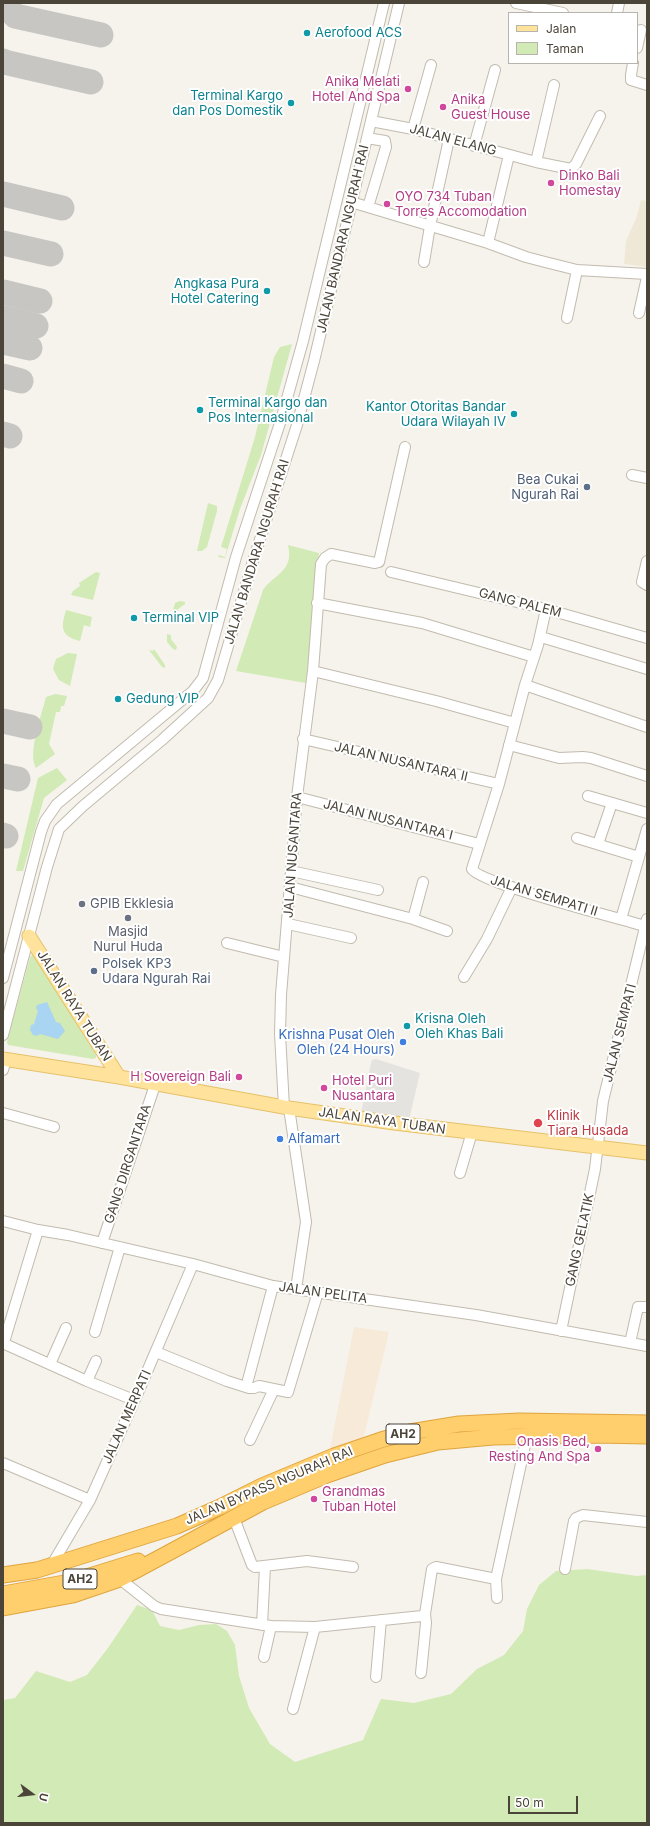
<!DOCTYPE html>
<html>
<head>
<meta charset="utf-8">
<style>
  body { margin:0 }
  #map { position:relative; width:650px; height:1826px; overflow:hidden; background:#f6f3ec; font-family:Inter,sans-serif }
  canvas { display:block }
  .frame { position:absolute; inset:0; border:4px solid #4b4439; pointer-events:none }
  .legend { position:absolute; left:508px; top:12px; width:130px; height:52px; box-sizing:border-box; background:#fff; border:1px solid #b7b4b0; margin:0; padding:5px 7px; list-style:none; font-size:12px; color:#4b4439 }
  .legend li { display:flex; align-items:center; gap:8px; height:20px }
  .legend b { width:20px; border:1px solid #b7b4b0 }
  .north { position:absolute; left:12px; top:1774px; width:40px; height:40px; -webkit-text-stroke:3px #fff; paint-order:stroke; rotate:105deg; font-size:11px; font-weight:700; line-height:16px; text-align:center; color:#4b4439 }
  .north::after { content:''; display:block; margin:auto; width:14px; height:18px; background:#4b4439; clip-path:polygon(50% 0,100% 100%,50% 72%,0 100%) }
  .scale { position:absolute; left:508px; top:1796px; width:70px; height:18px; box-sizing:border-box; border:2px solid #4b4439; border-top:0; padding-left:5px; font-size:12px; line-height:14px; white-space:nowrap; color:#4b4439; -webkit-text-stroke:3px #fff; paint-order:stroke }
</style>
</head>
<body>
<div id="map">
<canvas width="650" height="1826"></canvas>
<div class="frame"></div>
<ul class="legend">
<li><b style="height:5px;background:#ffe39c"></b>Jalan</li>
<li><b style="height:11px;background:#d2eab5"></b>Taman</li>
</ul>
<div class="north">U</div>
<div class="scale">50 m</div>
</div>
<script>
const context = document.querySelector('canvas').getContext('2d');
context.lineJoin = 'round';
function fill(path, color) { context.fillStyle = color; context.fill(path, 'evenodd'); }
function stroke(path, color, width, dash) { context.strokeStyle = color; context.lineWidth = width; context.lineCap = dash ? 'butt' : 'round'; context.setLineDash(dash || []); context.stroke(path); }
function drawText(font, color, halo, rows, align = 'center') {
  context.font = font + ' Inter,sans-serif'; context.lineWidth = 4; context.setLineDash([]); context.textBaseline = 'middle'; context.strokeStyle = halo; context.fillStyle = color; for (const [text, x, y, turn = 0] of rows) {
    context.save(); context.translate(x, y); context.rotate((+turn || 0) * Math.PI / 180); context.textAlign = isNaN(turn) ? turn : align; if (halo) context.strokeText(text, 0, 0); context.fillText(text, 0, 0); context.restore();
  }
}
fill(new Path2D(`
  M354,1327L389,1332L363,1440L329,1454Z`), '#f7ead8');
fill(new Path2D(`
  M647,194V267L624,264L626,241L637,216L641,200L646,201Z`), '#efe8d6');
fill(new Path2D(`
  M292,344L261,455L240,509L225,558L218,557L219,555L225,557L227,549L221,547L255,437L274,357L280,347Z
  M208,503L217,506V511L207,547L202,551H197Z
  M288,545L319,553L306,683L236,671L263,590C275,573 294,572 288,545Z
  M96,572L100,573L93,600L71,595L73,591L80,586L79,583Z
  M180,601L185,602V604L178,609L175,618L171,617L175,603Z
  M66,610L92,617L90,627L84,625L80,641C60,636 61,627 66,610Z
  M167,634L171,635V639L177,647L176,650L173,649L167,642Z
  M154,649L165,665V668L162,667L149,650L153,651Z
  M68,653L77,654L70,686L59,680L53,669L56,659Z
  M55,694L67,696L64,706H61L60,712H56L49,744L55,754L36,768C27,753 42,714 46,697Z
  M57,768L67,780L44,798L23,871H16L38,778Z
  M32,955L35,956L96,1055V1058L93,1059L8,1045L7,1042L30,957Z
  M587,1569L637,1576L647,1575V1823H3V1700L15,1698L36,1671L70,1682L87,1675L108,1648L137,1605L152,1610L160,1626L179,1630L199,1625L216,1624L227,1631L235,1645L239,1676L249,1708L270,1744L295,1762L363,1740L381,1699L414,1703L451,1694L477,1669L504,1655L523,1631L527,1609L539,1585L556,1571Z`), '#d2eab5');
fill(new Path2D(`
  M376,1059L420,1073L409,1120L361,1113L371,1063L372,1060Z`), '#e5e3e0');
fill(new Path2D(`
  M47,1002L56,1022L60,1023L65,1031L58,1039L40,1034L37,1036L33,1035L30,1030L31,1025L34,1024L38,1011L36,1008L37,1005Z`), '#a9d4f2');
stroke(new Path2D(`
  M4,3L15,16L101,35
  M3,61L4,62L91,82
  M3,194L62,208
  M3,243L51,254
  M3,292L40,301
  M3,318L36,326
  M3,342L30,348
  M3,376L21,381
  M3,434L10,436
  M3,721L30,727
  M3,776L18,779
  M3,835L6,836`), '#c8c6c3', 25);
const minor = new Path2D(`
  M516,3L563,13
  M617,13L619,3
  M637,48L641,30
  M633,63L631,75V80L647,85
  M371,121L413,129L536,162L571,169L576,164L600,116
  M413,129L431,65
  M367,138L385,141L386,147L368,207
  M474,146L495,70
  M536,162L554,85
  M351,202L488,243L526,257L545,262L577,270L647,274
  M488,243L509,155
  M424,262L430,226L449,139
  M639,313L647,277
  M567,318L577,270
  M632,475L647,478
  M647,561L642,582L647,585
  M391,572L546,609L647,638
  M317,603L422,623L534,657
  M546,609L538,645L525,685L499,784L472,869C479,883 622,919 645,926
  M541,637L647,669
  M313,671L436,701L515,723
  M525,685L647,727
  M303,739L499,784
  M509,745L559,758L583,757L591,758L647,776
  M588,796L647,813
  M297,797L479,844
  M577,838L639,857L647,829
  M598,844L612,803
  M291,871L378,890
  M290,887L413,919L447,931
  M413,919L423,882
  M621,919L639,857
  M288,924L351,938
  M227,943L284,957
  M464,977L487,939L512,887
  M3,978L41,832L45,821L57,804L193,691L203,678L236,557L281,420L303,341L384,3
  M3,1035L47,867L59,829L83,806L162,740L208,698L218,680L253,561L297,425L314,361L399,3
  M3,1070L6,1059
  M284,1107L280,1034L281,995L297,797L313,671L321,564L325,558L331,554L375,563L379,562L405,447
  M289,1108L306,1222L296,1289
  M3,1113L54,1127
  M460,1173L472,1132
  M3,1221L38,1230L68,1235L193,1264L273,1286L476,1315L647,1346
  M38,1230L4,1342L7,1345L87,1381L134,1400
  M102,1243L155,1085
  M561,1331L595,1169L603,1101L647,919
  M95,1332L120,1247
  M630,1343L638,1307H647
  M156,1352L227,1381L249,1388H254L259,1386L288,1392L318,1292
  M50,1364L66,1328
  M248,1380L273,1286
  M87,1381L96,1361
  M250,1440L274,1389
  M3,1463L90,1500
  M234,1518L252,1565L255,1567L307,1561L353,1567
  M51,1566L90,1500L140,1388L193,1264
  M565,1569L574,1521L576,1518L583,1515L647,1522
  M120,1579L154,1606L161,1609L271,1626L315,1627L422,1616L425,1614
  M496,1579L527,1436
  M496,1579L497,1598
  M262,1625L265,1567
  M264,1657L271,1626
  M421,1673L426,1623L425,1614L432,1569L436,1567L496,1579
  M376,1677L381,1620
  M293,1709L315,1627`);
const major = new Path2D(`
  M29,936L119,1077
  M3,1059L119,1077L289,1108L394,1123L647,1153`);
const highway = new Path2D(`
  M3,1575L37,1570L177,1526L220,1507L262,1486L334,1456L381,1440L410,1432L459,1424L519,1421L647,1423
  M3,1594L70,1582L138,1561
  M3,1608L73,1595L120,1579L263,1502L327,1475L385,1455L438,1442L493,1437L597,1435L647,1436`);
stroke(minor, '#c2bbae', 12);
stroke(major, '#e6c16a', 15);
stroke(highway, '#e0a43c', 17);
stroke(minor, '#fff', 10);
stroke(major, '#ffe39c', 13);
stroke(highway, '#ffcf6e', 15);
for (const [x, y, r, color] of [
  [307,33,4,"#0f9aa8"],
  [408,89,4,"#d1479c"],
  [291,103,4,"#0f9aa8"],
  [443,107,4,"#d1479c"],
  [551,183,4,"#d1479c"],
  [387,204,4,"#d1479c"],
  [267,291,4,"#0f9aa8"],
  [200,410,4,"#0f9aa8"],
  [514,414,4,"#0f9aa8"],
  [587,487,4,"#5c6f8a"],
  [134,618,4,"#0f9aa8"],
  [118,699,4,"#0f9aa8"],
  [82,904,4,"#6b7280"],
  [128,918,4,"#6b7280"],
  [94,971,4,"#5c6f8a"],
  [407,1026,4,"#0f9aa8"],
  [403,1042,4,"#3f7fe0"],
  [239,1077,4,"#d1479c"],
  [324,1088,4,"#d1479c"],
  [538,1123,5,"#e0444e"],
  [280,1139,4,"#3f7fe0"],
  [598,1449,4,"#d1479c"],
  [314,1499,4,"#d1479c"]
]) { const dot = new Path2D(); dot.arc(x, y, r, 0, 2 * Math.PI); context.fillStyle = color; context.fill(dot); stroke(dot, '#fff', 1.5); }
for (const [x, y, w] of [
  [403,1434,34],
  [80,1579,34]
]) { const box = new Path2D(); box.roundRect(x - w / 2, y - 10, w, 20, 3); context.fillStyle = '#fff'; context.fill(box); stroke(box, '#4b4439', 1); }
drawText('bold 12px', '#4b4439', null, [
  ["AH2",403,1434],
  ["AH2",80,1579]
]);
drawText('13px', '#0d838f', '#fff', [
  ["Aerofood ACS",315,33],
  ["Terminal Kargo",283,96,"right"],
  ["dan Pos Domestik",283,111,"right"],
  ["Angkasa Pura",259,284,"right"],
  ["Hotel Catering",259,299,"right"],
  ["Terminal Kargo dan",208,403],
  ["Pos Internasional",208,418],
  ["Kantor Otoritas Bandar",506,407,"right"],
  ["Udara Wilayah IV",506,422,"right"],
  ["Terminal VIP",142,618],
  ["Gedung VIP",126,699],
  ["Krisna Oleh",415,1019],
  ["Oleh Khas Bali",415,1034]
], 'left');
drawText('13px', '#b23c85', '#fff', [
  ["Anika Melati",400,82,"right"],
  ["Hotel And Spa",400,97,"right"],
  ["Anika",451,100],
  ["Guest House",451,115],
  ["Dinko Bali",559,176],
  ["Homestay",559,191],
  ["OYO 734 Tuban",395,197],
  ["Torres Accomodation",395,212],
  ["H Sovereign Bali",231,1077,"right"],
  ["Hotel Puri",332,1081],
  ["Nusantara",332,1096],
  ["Onasis Bed,",590,1442,"right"],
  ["Resting And Spa",590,1457,"right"],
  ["Grandmas",322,1492],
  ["Tuban Hotel",322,1507]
], 'left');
drawText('13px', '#4b4439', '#fff', [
  ["JALAN ELANG",453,140,15],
  ["JALAN BANDARA NGURAH RAI",343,239,-77],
  ["JALAN BANDARA NGURAH RAI",257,552,-73],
  ["GANG PALEM",520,603,14],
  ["JALAN NUSANTARA II",401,762,13],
  ["JALAN NUSANTARA I",388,820,14],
  ["JALAN NUSANTARA",293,855,-86],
  ["JALAN SEMPATI II",544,896,17],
  ["JALAN RAYA TUBAN",74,1006,58],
  ["JALAN SEMPATI",620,1033,-76],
  ["JALAN RAYA TUBAN",382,1121,8],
  ["GANG DIRGANTARA",128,1164,-72],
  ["GANG GELATIK",580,1240,-78],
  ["JALAN PELITA",323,1293,8],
  ["JALAN MERPATI",127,1417,-66],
  ["JALAN BYPASS NGURAH RAI",269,1486,-23]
]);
drawText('13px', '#4e5e75', '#fff', [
  ["Bea Cukai",579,480],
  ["Ngurah Rai",579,495],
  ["Polsek KP3",102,964,"left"],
  ["Udara Ngurah Rai",102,979,"left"]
], 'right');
drawText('13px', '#5b616d', '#fff', [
  ["GPIB Ekklesia",90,904],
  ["Masjid",128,932,"center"],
  ["Nurul Huda",128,947,"center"]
], 'left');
drawText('13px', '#366cbe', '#fff', [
  ["Krishna Pusat Oleh",395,1035],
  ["Oleh (24 Hours)",395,1050],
  ["Alfamart",288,1139,"left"]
], 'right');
drawText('13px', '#be3a42', '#fff', [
  ["Klinik",547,1116],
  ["Tiara Husada",547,1131]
], 'left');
</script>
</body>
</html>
